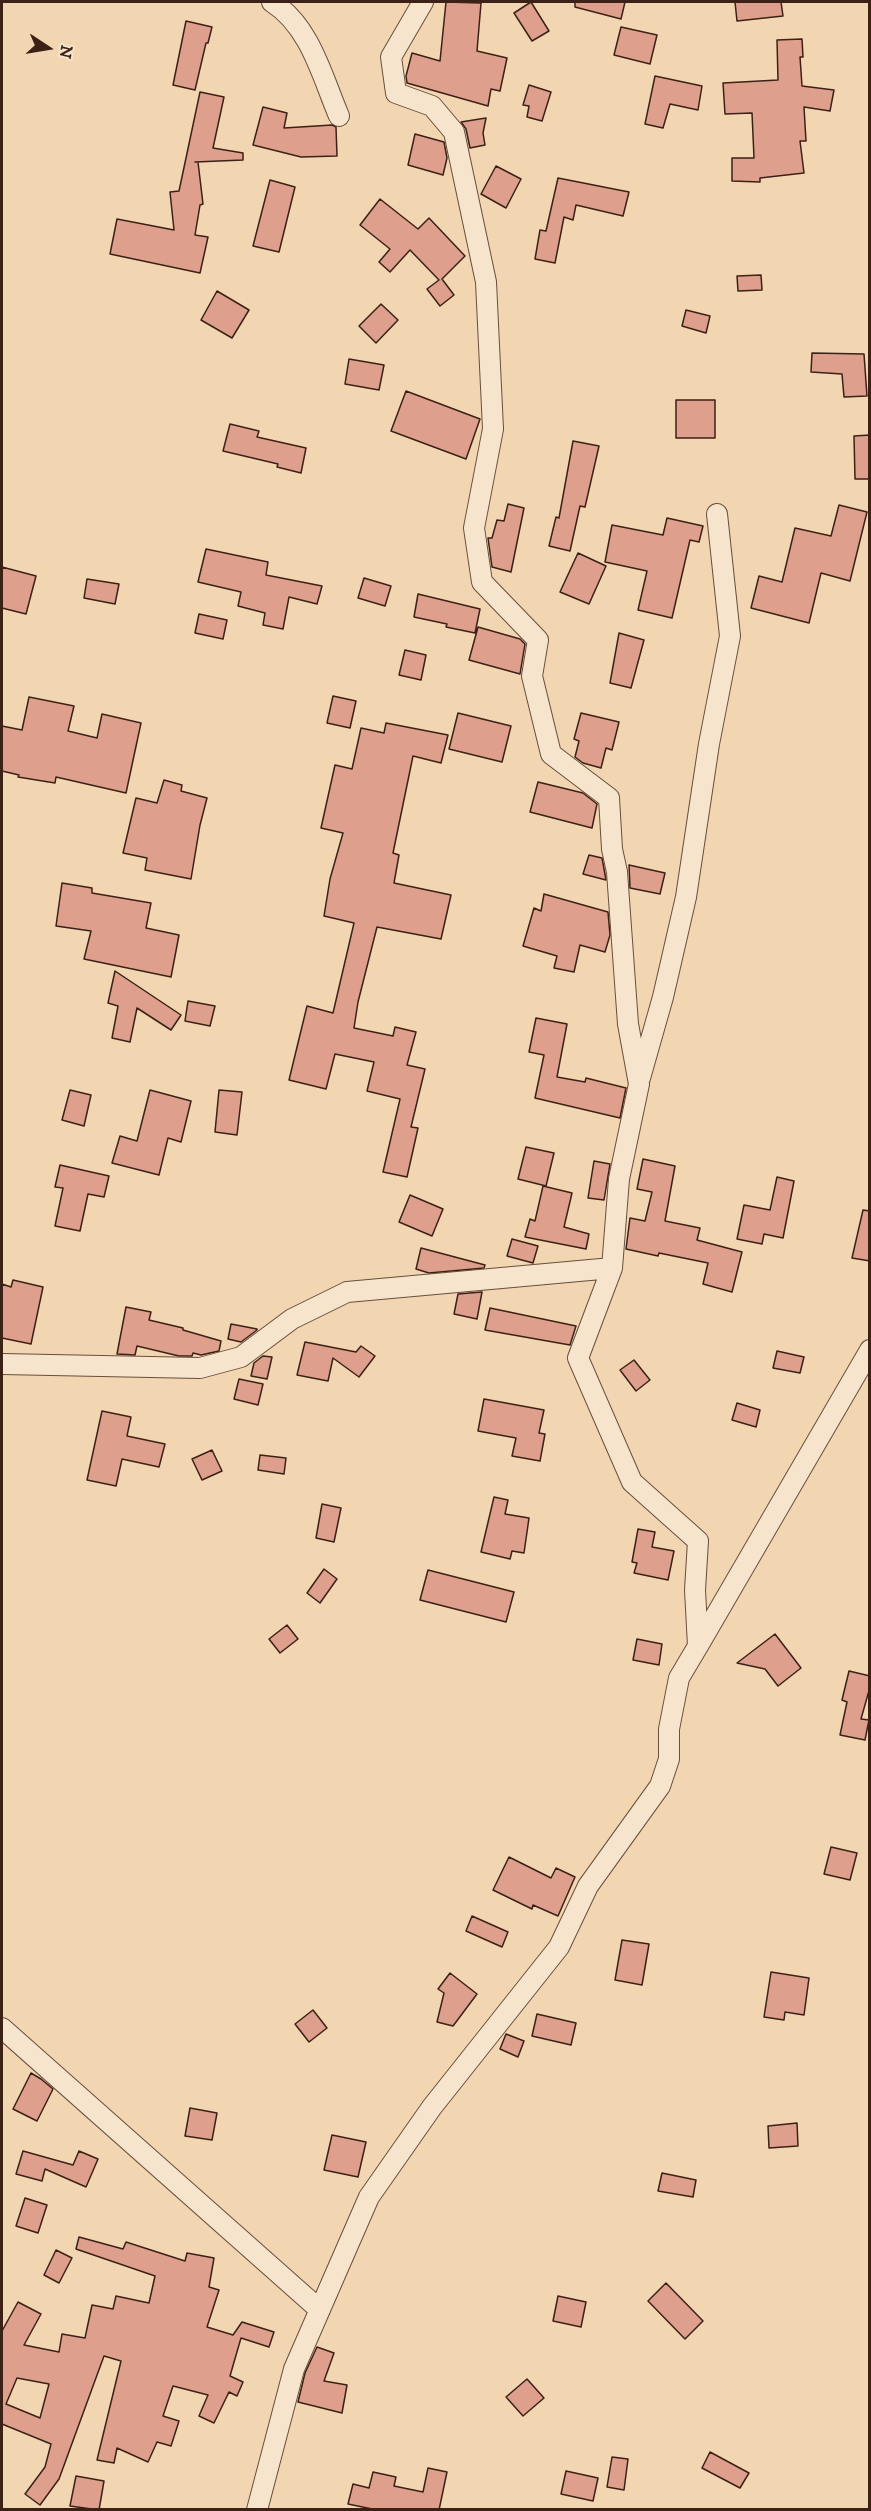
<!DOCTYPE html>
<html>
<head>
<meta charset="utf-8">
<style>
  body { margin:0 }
  #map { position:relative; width:871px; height:2511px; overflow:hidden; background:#f1d6b1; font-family:"IM FELL DW Pica",serif }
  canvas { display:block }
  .frame { position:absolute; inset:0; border:3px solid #3c2116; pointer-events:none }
  .north { position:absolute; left:18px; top:18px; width:60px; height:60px; -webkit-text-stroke:4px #f6e4cc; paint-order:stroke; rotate:102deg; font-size:16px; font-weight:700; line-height:24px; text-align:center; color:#3c2116 }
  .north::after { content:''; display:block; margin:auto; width:21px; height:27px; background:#3c2116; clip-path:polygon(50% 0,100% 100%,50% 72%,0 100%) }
</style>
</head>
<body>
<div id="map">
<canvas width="871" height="2511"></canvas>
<div class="frame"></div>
<div class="north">N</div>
</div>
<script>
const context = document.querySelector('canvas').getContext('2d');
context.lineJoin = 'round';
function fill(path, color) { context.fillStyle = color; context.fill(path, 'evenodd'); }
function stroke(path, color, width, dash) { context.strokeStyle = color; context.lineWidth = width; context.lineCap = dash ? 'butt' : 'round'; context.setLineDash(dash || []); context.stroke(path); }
const building = new Path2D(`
  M446,2L481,3L477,51L507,58L500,91L491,89L488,106L407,83L406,76L412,53L440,61Z
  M531,2L549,31L532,41L514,13Z
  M575,2H625L621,19L575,7Z
  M735,2H781L783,16L737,21Z
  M186,21L212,27L208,43H206L195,90L173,85Z
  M621,27L657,35L650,64L614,55Z
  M802,39L803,57H800L802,86L834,90L830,111L804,107L806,141H800L804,173L760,178V182L732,181V158H754L752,113L725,114L723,83L778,80L777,40Z
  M655,76L702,86L698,110L670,104L663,128L645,124Z
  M529,85L551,92L542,121L527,117L529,106L523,105Z
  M200,92L224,97L213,148L243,153V160L195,162H198L203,204L200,205L195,235L208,237L200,273L110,254L117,219L174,230L170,192L179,191Z
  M263,107L287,113L284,128L332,125L336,127L337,156L301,157L253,145Z
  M486,118L483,133L485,145L470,148L466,129L461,122Z
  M415,134L444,142L447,158L443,175L408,165Z
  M496,166L521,179L506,208L481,194Z
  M558,178L629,192L623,216L576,205L573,220L564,217L555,263L535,259L540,230L546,231Z
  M270,180L295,187L279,252L253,246Z
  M380,199L418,229L429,218L465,256L442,279L454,295L440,306L427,289L439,280L410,250L390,272L379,262L390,249L360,225Z
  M761,275L762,290L738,291L737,276Z
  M217,291L249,310L232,338L201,320Z
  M381,304L398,320L376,343L359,326Z
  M686,310L710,316L706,333L682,326Z
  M812,353L864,354L867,396L844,397L842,374L811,372Z
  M349,359L384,365L379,390L345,384Z
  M406,391L480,419L466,459L391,431Z
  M676,400H715V438H676Z
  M230,424L259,431L257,437L306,448L301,473L277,467L278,464L223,451Z
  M870,435V479H855L854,436Z
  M573,441L599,446L585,507L580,506L570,551L549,546L556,517L559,518Z
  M508,504L524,508L511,572L492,567L488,538H492L497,520L504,521Z
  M839,505L867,512L850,581L821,573L809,623L751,608L759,576L782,582L795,528L831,536Z
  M667,518L703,526L699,542L690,540L672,618L638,610L647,571L605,562L612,525L663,535Z
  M206,549L268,562L266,575L322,586L317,604L289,597L283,629L263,625L265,613L238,606L241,592L198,582Z
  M578,553L606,566L589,604L560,592Z
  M2,567L36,576L26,614L2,608Z
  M364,578L391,586L385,606L358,598Z
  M87,579L119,584L115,604L84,598Z
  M418,594L480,609L475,633L446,627L447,624L414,617Z
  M199,614L227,620L223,639L195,633Z
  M478,627L520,639L525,644L520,674L469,660Z
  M619,633L644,640L631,688L610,683Z
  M405,650L426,655L421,680L399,675Z
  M333,696L356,701L350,728L327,723Z
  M29,697L74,706L68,731L97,738L102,714L141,723L126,793L56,777L55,783L18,777L19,775L2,771V726L22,730Z
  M458,713L511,726L502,762L449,749Z
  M581,713L619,722L612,750L606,748L601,768L583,763L575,757L579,741L574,739Z
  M386,723L448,735L441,763L413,756L393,853L399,855L394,883L451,895L441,939L377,927L358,1002L354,1028L393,1036L395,1027L416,1032L407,1065L425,1069L411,1127L418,1128L407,1177L383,1172L400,1099L367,1091L374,1062L335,1054L326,1089L289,1080L307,1006L333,1013L354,923L324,916L330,879L343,833L321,828L335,765L352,769L361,728L384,733Z
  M164,780L182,785L181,791L207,798L200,825L191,879L145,870L147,858L123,853L136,798L157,803Z
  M538,782L583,793L597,804L592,828L530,812Z
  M589,855L602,858L606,880L583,874Z
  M629,865L665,873L660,894L630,888Z
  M62,883L92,888V893L151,903L146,928L179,935L171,977L84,959L91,931L56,926Z
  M544,894L608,912L610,935L605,952L580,945L574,972L554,968L557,956L523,946L534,908L541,911Z
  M115,971L181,1015L171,1030L137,1008L130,1042L112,1038L118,1006L108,1003Z
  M188,1001L215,1006L210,1026L185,1021Z
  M536,1018L567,1024L557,1077L585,1082L586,1078L626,1088L620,1118L535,1098L544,1055L529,1052Z
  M70,1090L91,1095L84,1126L62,1120Z
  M150,1090L191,1101L181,1142L168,1138L159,1175L112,1163L120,1136L137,1141Z
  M219,1090L242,1092L237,1135L215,1132Z
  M526,1147L554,1153L546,1186L518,1179Z
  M643,1159L675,1166L665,1221L700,1228L697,1240L742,1252L732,1292L703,1284L708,1263L659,1253L658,1256L626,1249L630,1218L645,1221L652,1192L637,1189Z
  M594,1161L610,1164L604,1200L588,1198Z
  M60,1165L109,1176L104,1197L88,1194L80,1231L55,1226L63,1188L55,1187Z
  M777,1177L794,1181L783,1238L764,1234L762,1244L737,1239L744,1205L770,1210Z
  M543,1186L572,1193L564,1227L589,1234L586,1249L525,1237L530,1219L535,1221Z
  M410,1195L443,1209L432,1236L399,1222Z
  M863,1210L870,1211V1261L852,1258Z
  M512,1239L538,1246L533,1263L507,1256Z
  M421,1248L485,1265L484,1268L429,1273L416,1269Z
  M13,1280L43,1287L31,1344L2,1338V1284L11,1287Z
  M482,1292L477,1319L454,1314L458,1294Z
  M126,1307L151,1312L149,1320L183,1328V1330L221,1341L219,1351L201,1355L193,1353L192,1356H179L137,1346L135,1355L117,1354Z
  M490,1308L576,1326L570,1345L485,1330Z
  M231,1324L257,1329V1330L241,1342L228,1339Z
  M305,1342L356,1352L361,1346L375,1356L359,1377L333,1358L328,1381L297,1375Z
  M777,1351L804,1357L800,1373L773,1368Z
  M263,1356L272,1357L267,1379L251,1376L254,1363Z
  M634,1360L650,1380L636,1391L620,1370Z
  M239,1379L263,1384L258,1405L234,1399Z
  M484,1399L544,1410L539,1433L545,1434L540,1461L512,1456L516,1438L478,1431Z
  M737,1403L760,1410L756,1427L732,1420Z
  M102,1411L131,1417L127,1436L165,1444L159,1467L122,1459L116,1486L87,1480Z
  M212,1450L222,1471L202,1480L192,1459Z
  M260,1455L286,1458L284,1474L258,1470Z
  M494,1497L508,1500L505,1514L529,1518L524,1553L512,1551L510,1559L481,1552Z
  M322,1504L341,1508L334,1542L316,1538Z
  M638,1529L655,1532L652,1547L674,1551L668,1580L634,1573L637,1563L632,1562Z
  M324,1569L337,1579L320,1603L307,1593Z
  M428,1570L514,1592L506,1622L420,1600Z
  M287,1625L298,1639L280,1653L269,1639Z
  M775,1634L801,1668L778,1686L765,1669L737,1663Z
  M637,1639L662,1644L659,1665L633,1660Z
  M849,1671L870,1676V1687L861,1719L869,1720L865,1740L840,1735L847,1702L842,1700Z
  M831,1847L857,1853L850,1880L824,1874Z
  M509,1857L551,1878L556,1868L575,1877L558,1916L533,1905L532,1909L493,1890Z
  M472,1916L508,1932L502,1947L466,1931Z
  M622,1940L649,1944L642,1985L615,1980Z
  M771,1972L809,1978L804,2015L785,2012L784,2020L764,2017Z
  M450,1973L477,1994L453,2026L437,2022L444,1993L438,1989Z
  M313,2010L327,2028L309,2042L295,2024Z
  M537,2014L576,2023L571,2045L532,2036Z
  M506,2034L524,2041L518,2057L500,2049Z
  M31,2073L41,2079L53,2089L37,2121L13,2109Z
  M190,2108L217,2113L212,2140L185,2136Z
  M797,2123L798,2146L769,2148L768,2126Z
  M332,2135L366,2142L358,2177L324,2170Z
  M23,2151L73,2165L79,2151L98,2159L86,2187L45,2169L42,2181L16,2174Z
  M662,2173L696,2180L693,2197L658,2191Z
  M25,2198L47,2205L38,2233L16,2226Z
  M79,2237L123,2249L126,2242L185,2261L187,2253L214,2258L209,2287L219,2290L207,2327L233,2335L242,2322L274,2332L269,2347L241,2338L230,2376L243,2382L237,2396L229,2392L214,2423L199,2416L208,2395L173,2386L163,2416L179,2421L171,2446L157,2442L148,2462L117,2448L114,2463L97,2460L121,2361L104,2356L59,2479L40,2505L25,2494L45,2467L51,2444L2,2424V2331L18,2302L41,2314L24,2345L59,2352L62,2334L85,2338L92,2305L113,2309L116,2296L149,2303L155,2276L76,2249ZM17,2378L49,2384L40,2418L6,2404Z
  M56,2250L72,2258L59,2283L44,2275Z
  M666,2283L703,2321L685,2339L648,2301Z
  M558,2296L586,2302L581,2327L553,2321Z
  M317,2347L334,2353L324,2381L347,2385L342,2413L298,2402L305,2373Z
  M527,2379L544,2398L523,2416L506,2397Z
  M710,2452L749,2473L740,2488L702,2468Z
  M612,2457L628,2459L624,2490L607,2487Z
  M428,2468L447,2472L439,2510H377L348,2504L353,2484L369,2488L373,2472L396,2477L394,2486L423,2492Z
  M566,2471L598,2478L593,2501L561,2494Z
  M76,2476L104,2481L99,2510L70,2506Z`);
fill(building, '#de9f8d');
stroke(building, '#3c2116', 1.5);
const minor = new Path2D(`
  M272,2C310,26 322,76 339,116
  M640,1078L663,997L686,897L709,744L730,636L717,514
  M2,1364L200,1368L241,1357L292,1319L347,1292L612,1268
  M698,1646L870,1350
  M2,2028L320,2310
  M257,2510L294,2369L369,2197L432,2107L559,1947L588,1886L660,1786L669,1759V1729L679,1678L698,1646L695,1590L698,1541L632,1482L578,1358L612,1268L619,1179L639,1084L628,1024L617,872L612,849L609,798L551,754L532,676L538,640L482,582L474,528L493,429L486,282L454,132L432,106L396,93L391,57L423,2`);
stroke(minor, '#694e3d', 22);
stroke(minor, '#f6e4cc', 20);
</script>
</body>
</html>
